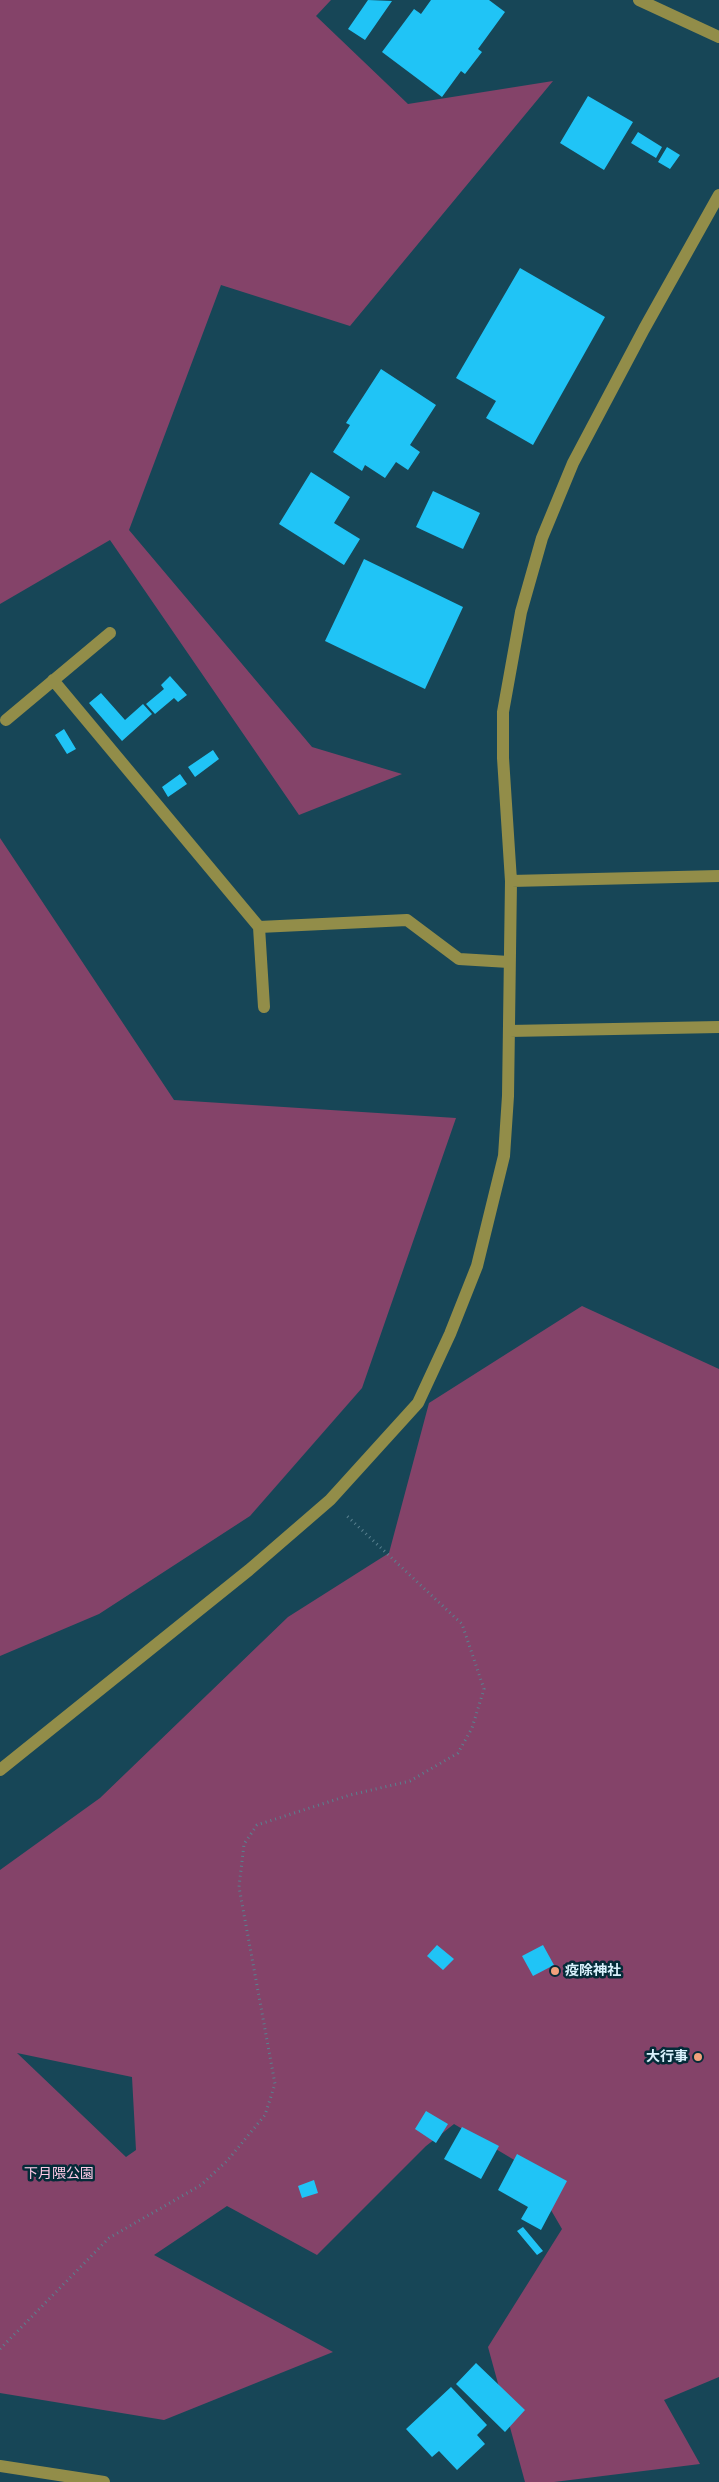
<!DOCTYPE html>
<html>
<head>
<meta charset="utf-8">
<style>
  body { margin:0 }
  canvas { display:block; background:#174657 }
</style>
</head>
<body>
<canvas width="719" height="2482"></canvas>
<script>
const context = document.querySelector('canvas').getContext('2d');
context.lineJoin = 'round';
function fill(path, color) { context.fillStyle = color; context.fill(path, 'evenodd'); }
function stroke(path, color, width, dash) { context.strokeStyle = color; context.lineWidth = width; context.lineCap = dash ? 'butt' : 'round'; context.setLineDash(dash || []); context.stroke(path); }
function drawText(font, color, halo, rows, align = 'center') {
  context.font = font + ' Signika,"Noto Sans JP",sans-serif'; context.lineWidth = 5; context.setLineDash([]); context.textBaseline = 'middle'; context.strokeStyle = halo; context.fillStyle = color; for (const [text, x, y, turn = 0] of rows) {
    context.save(); context.translate(x, y); context.rotate((+turn || 0) * Math.PI / 180); context.textAlign = isNaN(turn) ? turn : align; if (halo) context.strokeText(text, 0, 0); context.fillText(text, 0, 0); context.restore();
  }
}
fill(new Path2D(`
  M0,0H331L316,16L408,104L553,81L350,326L221,285L129,530L312,747L402,774L299,815L110,540L0,604Z
  M0,838L174,1100L456,1118L362,1388L250,1516L99,1614L0,1656Z
  M582,1306L719,1369V2377L664,2400L700,2464L554,2482H525L488,2347L562,2229L526,2167L454,2124L426,2146L317,2255L227,2206L154,2255L333,2352L164,2420L0,2393V1870L100,1798L288,1617L389,1553L429,1403ZM17,2053L132,2077L136,2150L126,2157Z`), '#844369');
fill(new Path2D(`
  M368,0L392,1L365,40L348,29Z
  M431,0H489L505,12L478,49L482,52L465,74L461,71L442,97L382,52L414,9L421,14Z
  M588,96L633,122L604,170L560,143Z
  M638,132L662,147L656,158L631,143Z
  M667,147L680,155L670,169L658,162Z
  M520,268L605,317L533,445L486,418L496,401L456,378Z
  M381,369L436,405L410,445L420,452L408,470L396,462L385,478L365,465L362,471L333,452L350,425L346,423Z
  M311,472L350,497L334,523L360,539L344,565L279,524Z
  M433,491L480,513L463,549L416,527Z
  M364,559L463,607L425,689L325,641Z
  M170,676L187,695L178,702L174,698L155,714L146,704L164,689L161,685Z
  M101,693L125,720L143,704L152,714L122,741L89,703Z
  M64,729L76,749L67,754L55,735Z
  M213,750L219,759L195,777L188,767Z
  M180,774L187,784L168,797L162,787Z
  M437,1945L454,1959L443,1970L427,1956Z
  M543,1945L554,1965L533,1976L522,1956Z
  M426,2111L448,2124L436,2143L415,2129Z
  M462,2127L499,2146L481,2179L444,2159Z
  M517,2154L567,2181L541,2230L521,2219L528,2207L498,2190Z
  M314,2180L318,2193L302,2198L298,2186Z
  M523,2227L543,2251L537,2255L517,2231Z
  M476,2363L525,2410L505,2432L456,2384Z
  M451,2387L487,2425L477,2435L485,2444L457,2470L439,2451L432,2457L406,2429Z`), '#20c4f6');
stroke(new Path2D(`
  M0,2349L109,2238L201,2185L227,2161L265,2115L275,2084L239,1887L244,1844L257,1825L350,1795L410,1781L458,1753L472,1728L484,1689L462,1624L347,1516`), '#59818f', 3, [1, 4]);
stroke(new Path2D(`
  M639,0L719,37
  M53,680L259,927L407,920L459,959L509,962
  M6,720L110,633
  M511,881L719,876
  M259,927L264,1007
  M509,1031L719,1027
  M0,1770L249,1570L330,1500L418,1403L450,1334L477,1266L504,1156L508,1096L511,881L503,758V712L521,612L542,538L573,463L644,329L719,195
  M0,2466L104,2482`), '#928d49', 12);
for (const [x, y, r, color] of [
  [555,1971,5,"#f1a17c"],
  [698,2057,5,"#f1a17c"]
]) { const dot = new Path2D(); dot.arc(x, y, r, 0, 2 * Math.PI); context.fillStyle = color; context.fill(dot); stroke(dot, '#042b38', 2); }
drawText('bold 14px', '#d9f1fc', '#042b38', [
  ["疫除神社",565,1971],
  ["大行事",688,2057,"right"]
], 'left');
drawText('14px', '#fecae6', '#042b38', [
  ["下月隈公園",59,2174]
]);
</script>
</body>
</html>
